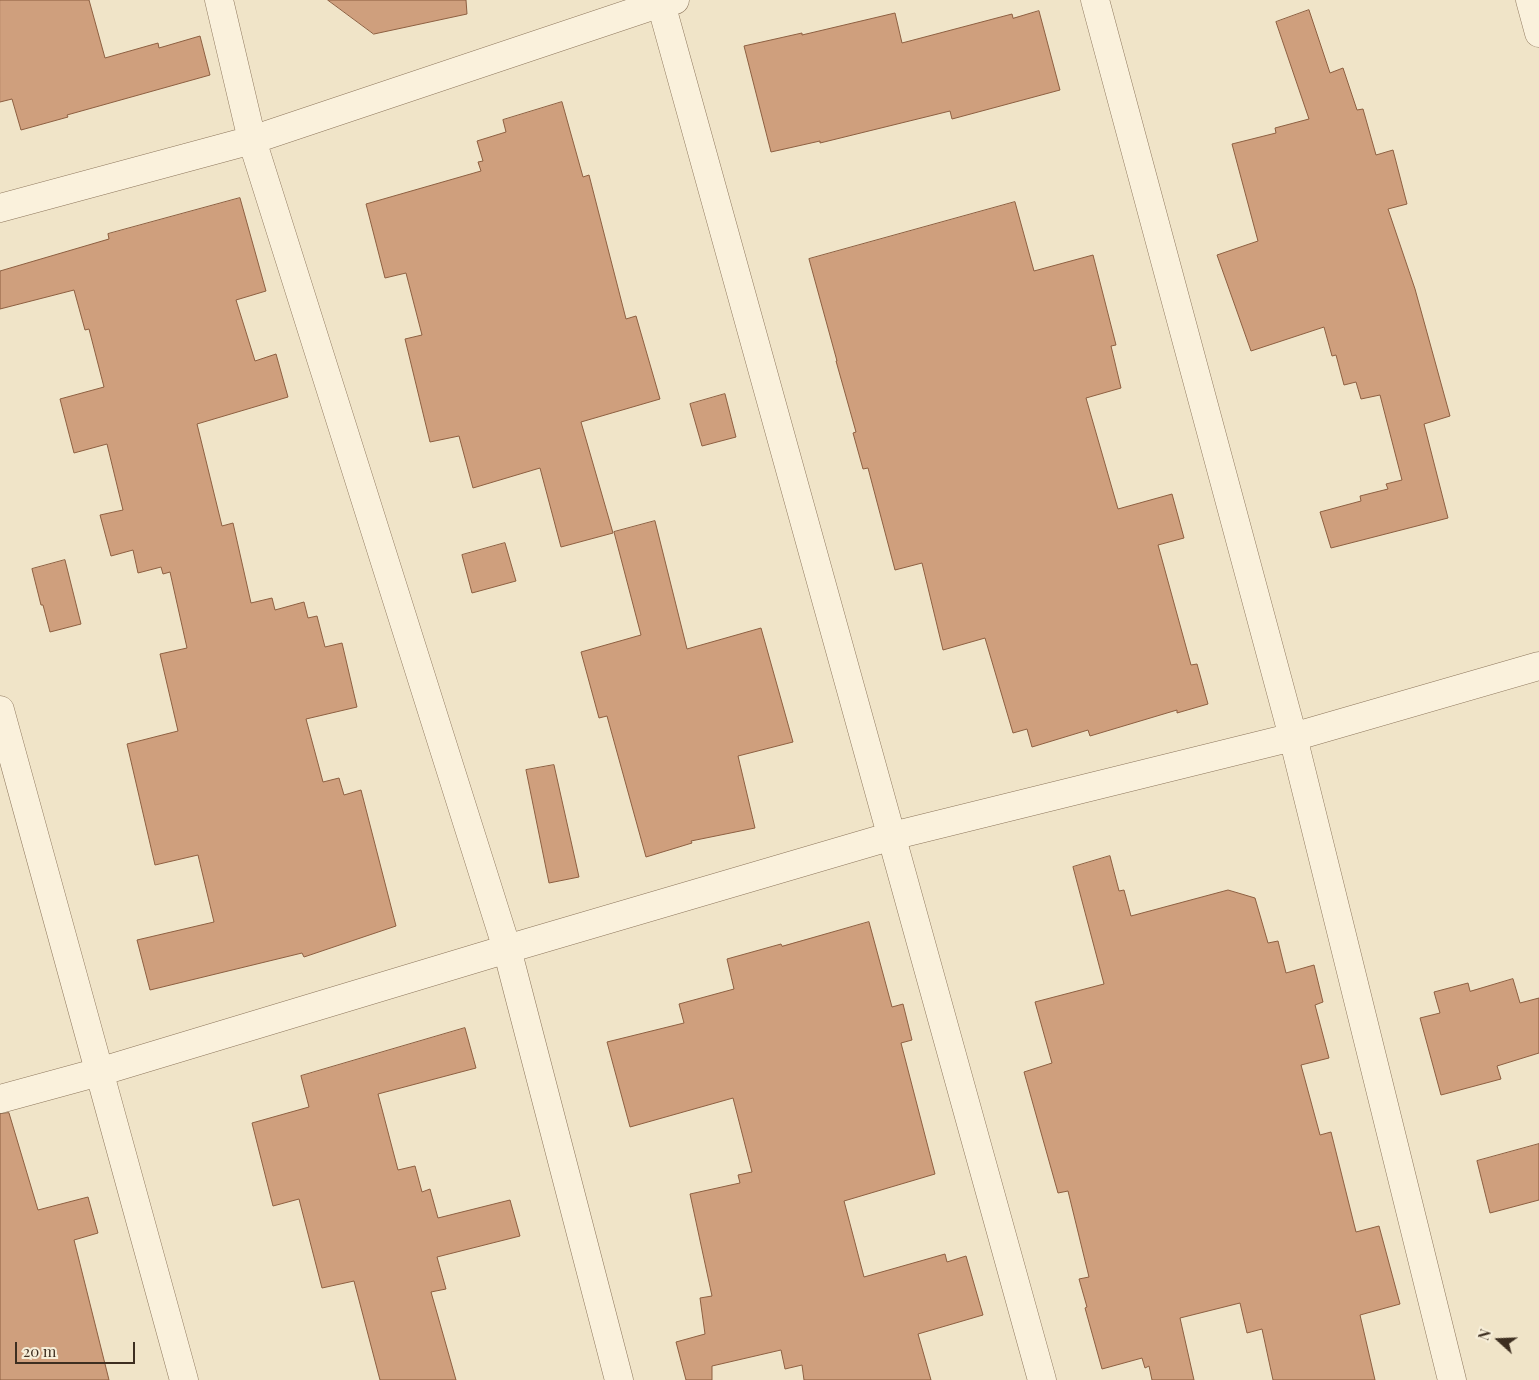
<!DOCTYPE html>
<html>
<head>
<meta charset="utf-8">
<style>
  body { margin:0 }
  #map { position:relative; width:1539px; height:1380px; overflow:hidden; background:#f0e4c8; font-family:"Playfair Display",serif }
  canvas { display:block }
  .north { position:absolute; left:1474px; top:1315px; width:50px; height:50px; -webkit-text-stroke:4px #f7eed8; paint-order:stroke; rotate:290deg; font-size:14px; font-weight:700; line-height:20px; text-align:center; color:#3d2e20 }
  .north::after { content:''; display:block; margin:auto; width:18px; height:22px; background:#3d2e20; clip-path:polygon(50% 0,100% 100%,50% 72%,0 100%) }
  .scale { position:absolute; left:15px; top:1342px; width:120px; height:22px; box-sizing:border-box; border:2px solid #3d2e20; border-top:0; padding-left:6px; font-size:15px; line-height:18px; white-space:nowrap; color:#3d2e20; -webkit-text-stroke:4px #f7eed8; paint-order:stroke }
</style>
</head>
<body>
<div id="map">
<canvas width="1539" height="1380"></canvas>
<div class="north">N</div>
<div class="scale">20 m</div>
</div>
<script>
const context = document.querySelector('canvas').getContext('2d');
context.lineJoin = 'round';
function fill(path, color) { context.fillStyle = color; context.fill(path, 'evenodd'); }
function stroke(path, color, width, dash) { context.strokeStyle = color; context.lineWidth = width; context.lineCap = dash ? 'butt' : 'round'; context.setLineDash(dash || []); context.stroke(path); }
const building = new Path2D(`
  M0,0H89L105,58L158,43L159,48L200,36L210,75L67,115L68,117L21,130L12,99L0,102Z
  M328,0H466L467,14L374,34Z
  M1309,10L1330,73L1343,68L1357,110L1363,109L1376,155L1393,150L1407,204L1388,209L1415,289L1450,416L1424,424L1448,518L1331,548L1320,512L1361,501L1360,496L1388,489L1386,484L1402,480L1380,395L1361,399L1356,382L1344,385L1336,355L1332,356L1324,327L1251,351L1217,255L1258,241L1232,144L1276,133L1275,128L1309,119L1276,22Z
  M1039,11L1060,90L952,119L950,111L820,143V141L771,152L744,46L802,33V35L895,13L902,43L1012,14L1013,18Z
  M562,102L583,177L589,175L626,319L636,316L660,399L581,422L613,533L561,547L540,468L473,488L459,436L430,442L405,339L422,335L406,273L385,278L366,204L481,171L478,162L483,161L477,141L506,132L503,120Z
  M240,198L266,291L236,300L255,361L276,354L288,397L197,424L222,526L233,523L251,603L272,598L275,610L304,602L308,618L317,616L325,647L342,643L357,707L306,719L323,782L339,778L344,795L361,790L396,926L304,957L302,953L150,990L137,940L214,922L198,855L155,865L127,744L178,731L160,654L187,648L170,572L163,574L161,567L138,573L133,550L111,556L100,515L123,510L107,444L74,453L60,399L104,387L89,329L85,330L74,290L0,309V271L109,239L108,234Z
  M1015,202L1034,271L1093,255L1116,345L1111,346L1121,388L1086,398L1118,509L1172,494L1184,538L1158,545L1191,665L1197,664L1208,704L1177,713V710L1090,736L1088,730L1032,747L1027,729L1013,733L985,638L943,650L922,563L895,570L868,468L863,469L853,433L856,432L836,361H837L809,259Z
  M725,394L736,437L702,446L690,404Z
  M655,521L687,649L761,628L793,742L738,756L755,828L691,841L692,843L646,857L607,716L599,718L581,652L641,635L614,532Z
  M505,543L516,581L472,593L462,555Z
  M65,560L81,624L50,632L43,605H41L32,569Z
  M554,765L579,877L549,883L526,770Z
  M1110,856L1119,891L1124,890L1131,916L1228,890L1255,898L1268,943L1278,941L1286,973L1314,965L1323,1002L1315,1005L1329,1058L1301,1065L1320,1135L1331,1132L1356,1232L1379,1226L1400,1304L1360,1315L1375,1380H1273L1262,1329L1247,1333L1240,1303L1180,1318L1194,1380H1152L1149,1366L1145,1368L1142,1358L1102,1369L1085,1308L1087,1307L1079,1279L1089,1277L1068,1191L1058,1193L1024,1072L1052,1063L1035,1002L1104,984L1073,867Z
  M869,922L892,1007L903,1004L912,1040L901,1043L935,1174L844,1201L864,1277L945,1254L947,1262L966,1256L983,1315L918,1334L931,1380H804L802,1365L785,1369L781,1350L712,1366V1380H686L676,1342L705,1334L700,1298L712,1296L690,1194L740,1183L738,1175L752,1172L733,1098L630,1127L607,1042L684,1023L679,1004L734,989L727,959L781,944L782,946Z
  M1513,979L1520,1003L1539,998V1053L1497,1066L1501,1079L1441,1095L1420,1018L1440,1013L1434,992L1468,983L1470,991Z
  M465,1028L476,1068L378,1094L398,1170L415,1166L422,1192L430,1189L438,1218L510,1200L520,1236L437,1257L446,1289L431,1292L456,1380H380L354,1281L322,1288L299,1199L273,1206L252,1123L309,1107L301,1076Z
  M9,1113L38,1210L88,1197L98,1233L74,1240L109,1380H0V1114Z
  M1539,1144V1200L1490,1213L1477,1161Z`);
fill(building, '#cf9f7d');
stroke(building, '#8d5f41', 1);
const minor = new Path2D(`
  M219,0L252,140L507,949L619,1380
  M660,0L1042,1380
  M1095,0L1293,737L1452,1380
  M0,208L252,140L661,3L675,0
  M0,710L184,1380
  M0,1099L99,1072L507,949L892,836L1293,737L1539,666`);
const tertiary = new Path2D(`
  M1530,0L1539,33`);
stroke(minor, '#8d765c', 29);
stroke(tertiary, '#8d765c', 29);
stroke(minor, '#faf1dc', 28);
stroke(tertiary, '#faf1dc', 28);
</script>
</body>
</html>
